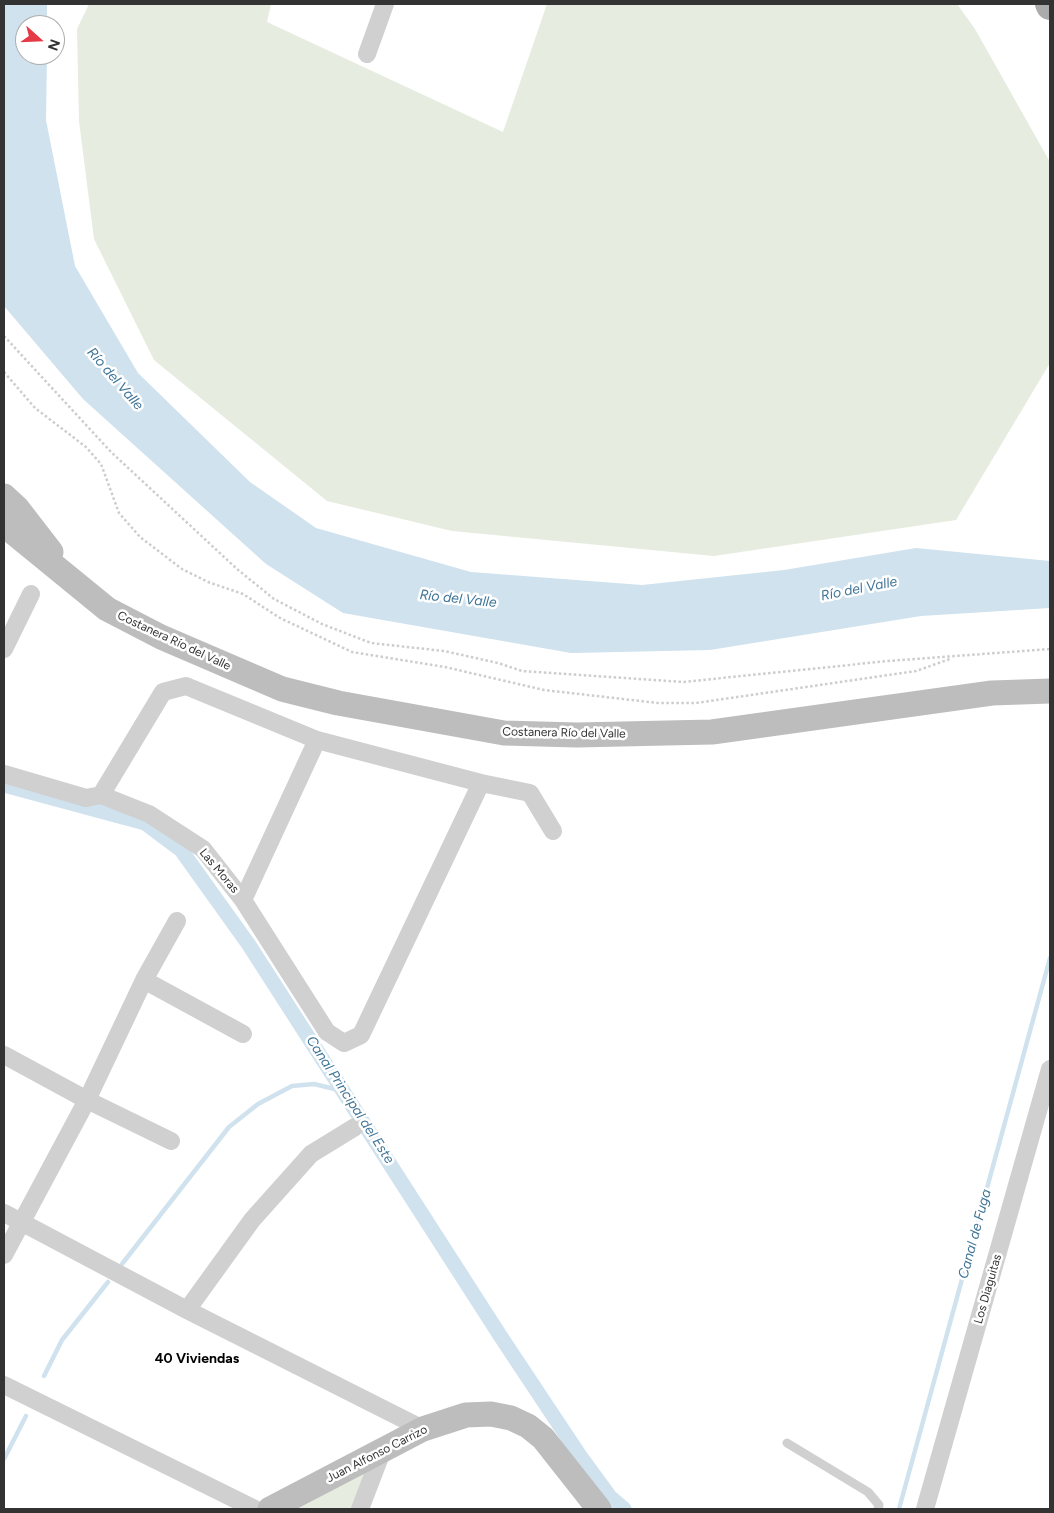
<!DOCTYPE html>
<html>
<head>
<meta charset="utf-8">
<style>
  body { margin:0 }
  #map { position:relative; width:1054px; height:1513px; overflow:hidden; background:#fff; font-family:Figtree,sans-serif }
  canvas { display:block }
  .frame { position:absolute; inset:0; border:5px solid #333; pointer-events:none }
  .north { position:absolute; left:15px; top:15px; width:50px; height:50px; box-sizing:border-box; background:#fff; border:1px solid #adadad; border-radius:50%; rotate:110deg; font-size:14px; font-weight:700; line-height:20px; text-align:center; color:#333 }
  .north::after { content:''; display:block; margin:auto; width:18px; height:22px; background:#e63946; clip-path:polygon(50% 0,100% 100%,50% 72%,0 100%) }
</style>
</head>
<body>
<div id="map">
<canvas width="1054" height="1513"></canvas>
<div class="frame"></div>
<div class="north">N</div>
</div>
<script>
const context = document.querySelector('canvas').getContext('2d');
context.lineJoin = 'round';
function fill(path, color) { context.fillStyle = color; context.fill(path, 'evenodd'); }
function stroke(path, color, width, dash) { context.strokeStyle = color; context.lineWidth = width; context.lineCap = dash ? 'butt' : 'round'; context.setLineDash(dash || []); context.stroke(path); }
function drawText(font, color, halo, rows, align = 'center') {
  context.font = font + ' Figtree,sans-serif'; context.lineWidth = 5; context.setLineDash([]); context.textBaseline = 'middle'; context.strokeStyle = halo; context.fillStyle = color; for (const [text, x, y, turn = 0] of rows) {
    context.save(); context.translate(x, y); context.rotate((+turn || 0) * Math.PI / 180); context.textAlign = isNaN(turn) ? turn : align; if (halo) context.strokeText(text, 0, 0); context.fillText(text, 0, 0); context.restore();
  }
}
fill(new Path2D(`
  M89,4H271L267,22L503,132L547,4H957L975,29L1050,162V363L956,520L714,556L452,531L327,501L154,360L94,239L79,121L77,29Z
  M366,1472L352,1509H298Z`), '#e6ecdf');
fill(new Path2D(`
  M4,4H47V25H25V55H47L46,120L75,266L138,373L250,482L316,528L471,572L642,585L784,570L916,548L1050,561V608L921,616L710,650L571,653L343,613L266,564L83,399L4,306Z`), '#cfe2ee');
stroke(new Path2D(`
  M122,1264L229,1127L258,1104L292,1086L314,1084L343,1091
  M44,1376L62,1340L108,1282
  M4,1459L26,1416
  M899,1509L1050,958`), '#cfe2ee', 4.5);
stroke(new Path2D(`
  M4,785L145,823L181,850L249,945L501,1337L580,1456L610,1497L624,1509`), '#cfe2ee', 15);
stroke(new Path2D(`
  M4,336L111,452L237,569L274,599L322,624L371,643L444,651L498,663L522,671L683,682L888,661L1050,649
  M4,372L35,408L86,447L101,464L119,513L140,537L182,569L208,582L243,594L280,618L352,652L445,667L544,690L658,703H696L916,671L950,659`), '#cdcdcd', 2.5, [2.5, 2.5]);
stroke(new Path2D(`
  M787,1443L868,1492L879,1505L878,1509`), '#d0d0d0', 9);
stroke(new Path2D(`
  M367,54L385,4
  M4,649L31,594
  M4,774L86,798L101,795L149,814L203,849L243,900L327,1032L344,1043L361,1035L481,783
  M101,795L163,692L186,686L317,740L481,783L530,793L553,831
  M243,900L317,740
  M144,980L243,1034
  M4,1055L87,1100L171,1141
  M4,1213L187,1310L423,1429
  M4,1255L87,1100L144,980L177,921
  M187,1310L252,1220L311,1154L355,1127
  M4,1385L255,1509
  M360,1509L383,1449
  M925,1509L1050,1069`), '#d0d0d0', 18);
stroke(new Path2D(`
  M4,496L17,508L51,552
  M4,525L107,609L161,637L282,689L338,703L504,733L577,735L712,732L992,693L1050,691
  M270,1509L423,1429L466,1415L491,1414L511,1418L528,1426L543,1438L599,1509`), '#bdbdbd', 25);
stroke(new Path2D(`
  M1049,4L1050,6`), '#ababab', 28);
drawText('12px', '#333', '#fff', [
  ["Costanera Río del Valle",174,641,25],
  ["Costanera Río del Valle",564,733,1],
  ["Las Moras",219,871,50],
  ["Los Diaguitas",988,1289,-74],
  ["Juan Alfonso Carrizo",377,1454,-27]
]);
drawText('italic 14px', '#3f7597', '#fff', [
  ["Río del Valle",115,379,49],
  ["Río del Valle",859,589,-11],
  ["Río del Valle",458,599,6],
  ["Canal Principal del Este",350,1100,57],
  ["Canal de Fuga",975,1234,-75]
]);
drawText('bold 14px', '#000', '#fff', [
  ["40 Viviendas",197,1359]
]);
</script>
</body>
</html>
